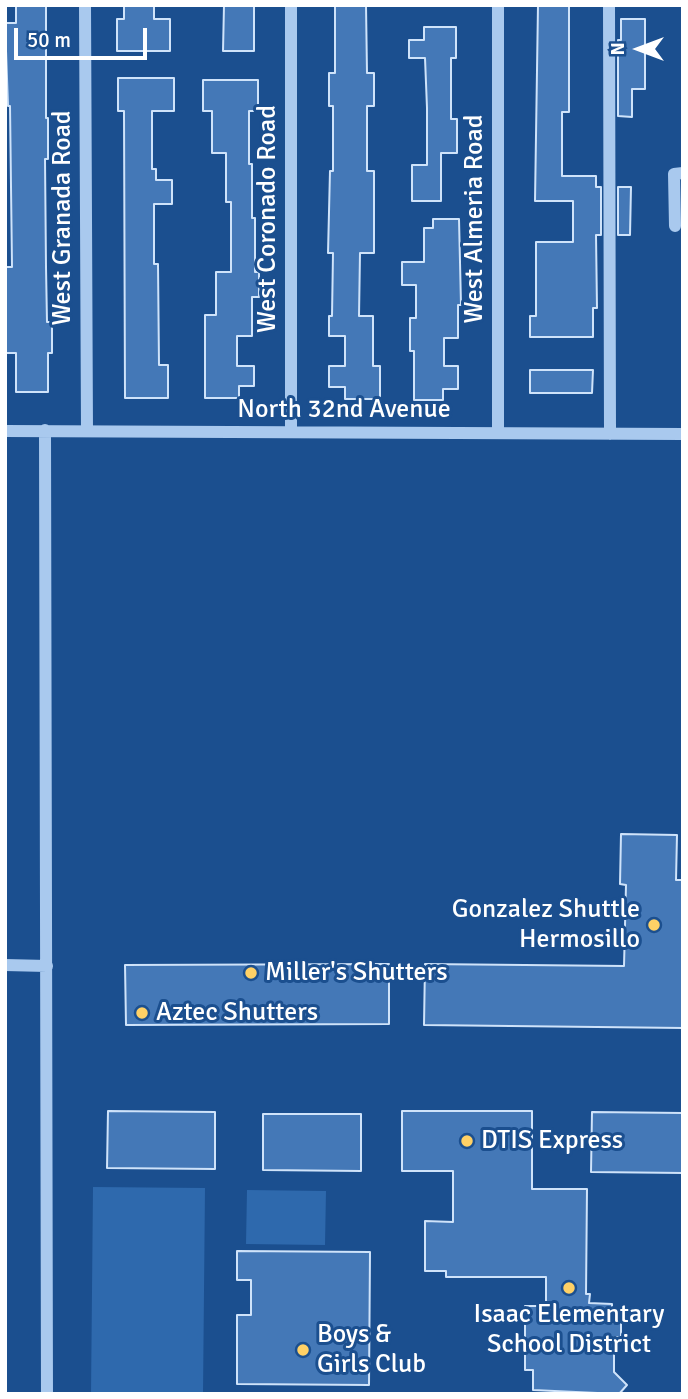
<!DOCTYPE html>
<html>
<head>
<meta charset="utf-8">
<style>
  body { margin:0 }
  #map { position:relative; width:688px; height:1399px; overflow:hidden; background:#1b4f8f; font-family:Signika,sans-serif }
  canvas { display:block }
  .frame { position:absolute; inset:0; border:7px solid #fff; pointer-events:none }
  .north { position:absolute; left:604px; top:14px; width:70px; height:70px; -webkit-text-stroke:5px #1b4f8f; paint-order:stroke; rotate:270deg; font-size:19px; font-weight:700; line-height:28px; text-align:center; color:#fff }
  .north::after { content:''; display:block; margin:auto; width:24px; height:32px; background:#fff; clip-path:polygon(50% 0,100% 100%,50% 72%,0 100%) }
  .scale { position:absolute; left:14px; top:28px; width:133px; height:32px; box-sizing:border-box; border:4px solid #fff; border-top:0; padding-left:9px; font-size:21px; line-height:24px; white-space:nowrap; color:#fff; -webkit-text-stroke:5px #1b4f8f; paint-order:stroke }
</style>
</head>
<body>
<div id="map">
<canvas width="688" height="1399"></canvas>
<div class="frame"></div>
<div class="north">N</div>
<div class="scale">50 m</div>
</div>
<script>
const context = document.querySelector('canvas').getContext('2d');
context.lineJoin = 'round';
function fill(path, color) { context.fillStyle = color; context.fill(path, 'evenodd'); }
function stroke(path, color, width, dash) { context.strokeStyle = color; context.lineWidth = width; context.lineCap = dash ? 'butt' : 'round'; context.setLineDash(dash || []); context.stroke(path); }
function drawText(font, color, halo, rows, align = 'center') {
  context.font = font + ' Signika,sans-serif'; context.lineWidth = 6; context.setLineDash([]); context.textBaseline = 'middle'; context.strokeStyle = halo; context.fillStyle = color; for (const [text, x, y, turn = 0] of rows) {
    context.save(); context.translate(x, y); context.rotate((+turn || 0) * Math.PI / 180); context.textAlign = isNaN(turn) ? turn : align; if (halo) context.strokeText(text, 0, 0); context.fillText(text, 0, 0); context.restore();
  }
}
fill(new Path2D(`
  M93,1187L205,1188L203,1394H91Z
  M247,1190L326,1191L325,1245L246,1244Z`), '#2e69ad');
const building = new Path2D(`
  M16,5H46V118H48V159H45L46,267L47,322H52V353H48V392H16V353H5V267H12L10,106H8L5,23H16Z
  M124,5H154V19H170V51H117V19H124Z
  M224,5H254V51H223Z
  M335,5H366L367,73H374V106H367V171H374V253H360L359,316H373V366H380V399H345V387H329V366H345V336H329V316H332L333,253H328L330,171H333V106H329V73H335Z
  M538,5H569V112H562V176H596V187H601V235H596L597,308H593V337H530V316H536V242H573V201H535Z
  M621,19H645V89H632V117L618,116V40H621Z
  M424,27H456V58H451V119H457V153H441V201H412V165H427V108L425,58H409V40H424Z
  M118,78H174V111H152V169H156V180H172V204H154V264H158L159,365H168V398H125L124,111H118Z
  M203,80H258V111H249V164H252V218H255V272H259V297H252V336H237V366H254V386H239V398H205V315H216V272H231V202H226V153H212V111H203Z
  M618,187H631L630,235H618Z
  M433,219H459L461,305H458V338H444V366H458V389H443V400H414V351H410V318H416V285H402V262H424V228H433Z
  M530,370H593L592,393H530Z
  M621,834L677,835L676,880H683V1028L424,1025L425,964L624,966L626,885L620,884Z
  M389,964V1024L126,1025L125,965Z
  M108,1111L215,1112V1169L107,1168Z
  M402,1111H532V1189H587L586,1294H590L589,1303L612,1304V1323H621V1337H614V1372L627,1385L619,1394L533,1390V1370H525V1306H546V1277H446V1271H425V1221L453,1222V1171H402Z
  M592,1112L683,1113V1173L591,1172Z
  M263,1114H361V1171L263,1170Z
  M237,1251L370,1252L369,1385L237,1384V1315H251V1280H237Z`);
fill(building, '#4478b7');
stroke(building, '#cfe3fa', 2);
stroke(new Path2D(`
  M85,5L87,431
  M291,5V432
  M609,5L610,434
  M675,226L674,174L683,173
  M45,430L47,1394
  M5,431L683,434
  M498,433V5
  M5,965L47,966`), '#a9c9ee', 12);
for (const [x, y, r, color] of [
  [654,925,7,"#ffd166"],
  [251,973,7,"#ffd166"],
  [142,1013,7,"#ffd166"],
  [467,1141,7,"#ffd166"],
  [569,1288,7,"#ffd166"],
  [303,1350,7,"#ffd166"]
]) { const dot = new Path2D(); dot.arc(x, y, r, 0, 2 * Math.PI); context.fillStyle = color; context.fill(dot); stroke(dot, '#1b4f8f', 2.5); }
drawText('26px', '#fff', '#1b4f8f', [
  ["West Granada Road",63,218,-90],
  ["West Coronado Road",268,219,-90],
  ["West Almeria Road",475,219,-90],
  ["North 32nd Avenue",344,410]
]);
drawText('26px', '#fff', '#1b4f8f', [
  ["Gonzalez Shuttle",640,910,"right"],
  ["Hermosillo",640,940,"right"],
  ["Miller's Shutters",265,973],
  ["Aztec Shutters",156,1013],
  ["DTIS Express",481,1141],
  ["Isaac Elementary",569,1315,"center"],
  ["School District",569,1345,"center"],
  ["Boys &",317,1335],
  ["Girls Club",317,1365]
], 'left');
</script>
</body>
</html>
